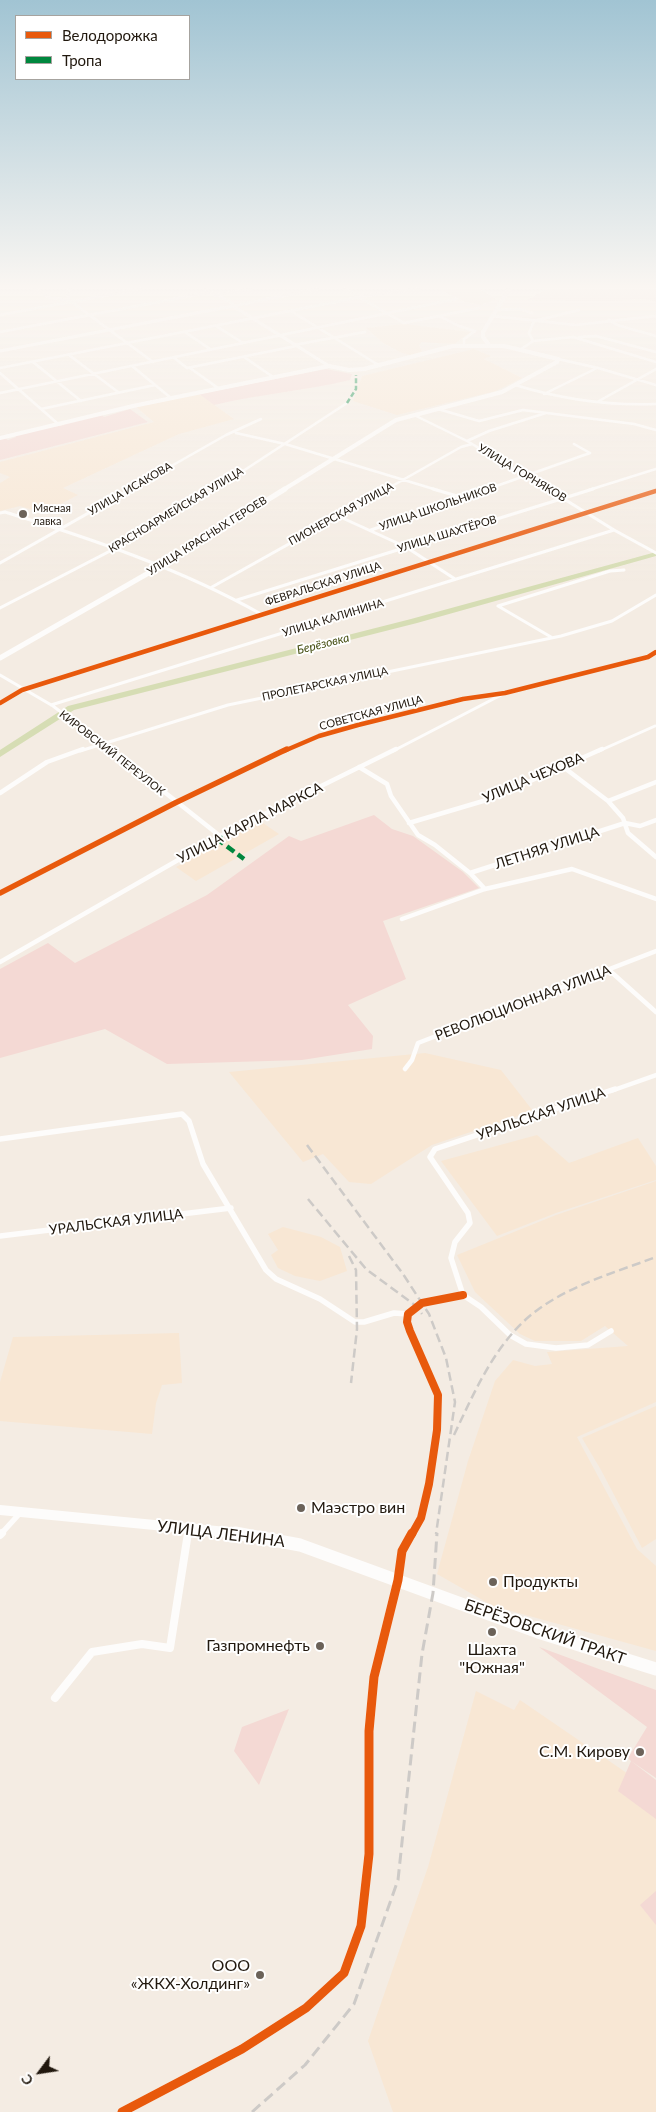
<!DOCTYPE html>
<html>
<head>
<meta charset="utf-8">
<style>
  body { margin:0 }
  #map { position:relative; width:656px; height:2112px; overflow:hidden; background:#f4ece3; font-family:Lato,sans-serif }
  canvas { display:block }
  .legend { position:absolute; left:15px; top:15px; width:175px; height:65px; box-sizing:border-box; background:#fff; border:1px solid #a6a39f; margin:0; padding:6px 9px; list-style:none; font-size:15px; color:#21180e }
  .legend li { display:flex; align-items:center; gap:10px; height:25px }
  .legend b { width:25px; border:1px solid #a6a39f }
  .north { position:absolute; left:15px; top:2047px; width:50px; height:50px; -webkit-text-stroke:4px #fff; paint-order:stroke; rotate:239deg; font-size:14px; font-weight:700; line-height:20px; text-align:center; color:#21180e }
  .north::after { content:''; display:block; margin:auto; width:18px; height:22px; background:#21180e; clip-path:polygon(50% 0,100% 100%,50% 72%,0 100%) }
</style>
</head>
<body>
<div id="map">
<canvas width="656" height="2112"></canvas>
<ul class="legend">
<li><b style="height:6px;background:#e8590c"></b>Велодорожка</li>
<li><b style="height:6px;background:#00873e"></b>Тропа</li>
</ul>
<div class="north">С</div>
</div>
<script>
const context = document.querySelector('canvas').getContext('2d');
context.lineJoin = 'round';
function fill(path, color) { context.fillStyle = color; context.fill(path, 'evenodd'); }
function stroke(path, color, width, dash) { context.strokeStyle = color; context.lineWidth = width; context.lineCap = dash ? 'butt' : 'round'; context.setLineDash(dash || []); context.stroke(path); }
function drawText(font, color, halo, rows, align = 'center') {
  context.font = font + ' Lato,sans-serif'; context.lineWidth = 4; context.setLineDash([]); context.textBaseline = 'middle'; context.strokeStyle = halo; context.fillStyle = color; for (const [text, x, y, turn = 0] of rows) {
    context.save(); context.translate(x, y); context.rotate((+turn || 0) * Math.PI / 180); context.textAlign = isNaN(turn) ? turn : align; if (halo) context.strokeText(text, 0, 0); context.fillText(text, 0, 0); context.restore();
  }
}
fill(new Path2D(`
  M439,289H479L496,299L481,305L465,302Z
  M404,324L471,332L454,344L422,342L419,345L422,352L411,355L402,353L383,343L366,328Z
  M474,349L491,356L484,359L522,378L496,391L397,415L353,401L362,376Z
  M199,394L234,419L179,434L63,488L78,495L43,513L20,506L0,511V483L10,477L0,473V462L154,422L136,407Z
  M260,821L279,834L196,881L176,867Z
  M425,1053L501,1070L533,1111L432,1145L371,1184L349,1182L323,1154L303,1162L229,1072Z
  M537,1135L569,1163L638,1138L656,1166V1180L556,1213L497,1236L441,1161Z
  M656,1181V1402L577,1437L637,1549L656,1566V1651L493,1606L437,1574L468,1461L495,1381L513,1360L535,1366L552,1364L547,1352L628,1346L605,1326L581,1341H535L520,1334L475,1292L457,1255L556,1215Z
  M283,1227L321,1237L340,1247L347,1271L320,1281L295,1276L278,1268L271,1255L278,1250L268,1234Z
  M179,1333L182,1383L162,1385L156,1403L152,1434L0,1421V1382L13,1337Z
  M656,1406V1539L642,1548L601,1470L582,1438Z
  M476,1691L514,1710L520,1700L656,1793V2112H393L368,2041L428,1867Z`), '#f8e7d4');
fill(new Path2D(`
  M547,289H656V302C640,296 630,301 614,301C585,301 556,301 527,300Z
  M326,369L352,374L350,380C305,391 259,394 214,405L199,394Z
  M130,409L148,422L0,460V439L5,438L8,440L16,437L14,434L64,425L63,424L102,415L104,417Z
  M374,815L392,829L413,836L463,872L479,888L383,921L406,979L348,1005L373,1036L372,1049L302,1060L167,1064L105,1029L0,1058V969L48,943L75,963L207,895L289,836L301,841Z
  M539,1647L656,1690V1778L631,1761L656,1780V1819L618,1791L631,1761L628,1758L647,1727Z
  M289,1709L259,1785L234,1751L242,1727Z
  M656,1891V1925L640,1905Z`), '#f4d9d4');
fill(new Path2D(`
  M656,552V556L417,623L74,710L0,757V750L68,706L411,619Z`), '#d6ddb4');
stroke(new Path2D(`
  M35,289L50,298L69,300L153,362
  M206,289L232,303L233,306L317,289
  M345,289L404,323L479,308
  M215,295L250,289
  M69,300L67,292L70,289
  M496,310L520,309L532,313
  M291,311L380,366
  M0,315L140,289
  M439,316L459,326L475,331L464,339V345
  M492,316L576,325L656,316
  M609,320L617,325L656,336
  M216,326L243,343
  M0,332L211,292
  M185,332L210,349
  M579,337L596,336L656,352
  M533,341L529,333L534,321L579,310
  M294,345L365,332
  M520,350L533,341L573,337L656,362
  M69,355L118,392
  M173,357L187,368L296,346
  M244,357L273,377
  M558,359L598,368L656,385
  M33,362L81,401
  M132,366L171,398
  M0,368L376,294L418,289
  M190,368L218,388
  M0,373L57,423
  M515,385C561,399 608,406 656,404
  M0,393L456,299
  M544,394L597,368
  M599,401L656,369
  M41,409L155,385
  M438,409L479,421L523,410L634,424L656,430
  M414,415L467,441L550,490
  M236,433L285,444L437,490
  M467,441L489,431L546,413
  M574,444L590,453
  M129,490L226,435L261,419
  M214,490L347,403
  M385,490L461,447L472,444
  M485,490L590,453
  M589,490L656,469`), '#fdfcfb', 2.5);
stroke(new Path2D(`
  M433,489L464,498
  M548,489L614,530L656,553
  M0,513L5,512C92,539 181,569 261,614
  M338,516L406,547L455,579
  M371,530L489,489
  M0,563L131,489
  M212,587L387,489
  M237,600L593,489
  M498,606L610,571L624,570
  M498,606L551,637
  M0,608L114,549L216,489
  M0,675L53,706L112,751
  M0,703L22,690L656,491
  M51,705L614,530
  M80,751L228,705L561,636L612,621L656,595
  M284,751L319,736L358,725L463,699L505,693L648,657L656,652
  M393,751L503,694
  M599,751L655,726`), '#fdfcfb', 3);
stroke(new Path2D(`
  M110,749L220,836
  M562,766L608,801L623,818L628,833L656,857
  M359,767L387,784L391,796L418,835L435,845L470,873L485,889
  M0,793L47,762L83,749
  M608,801L656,782
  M409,823L490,799L602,749
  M625,823L640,826L656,820
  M470,873L625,823
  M0,893L175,803L287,749
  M402,919L485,889L572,869L656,899
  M0,962L220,836L396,749
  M609,970L656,1012
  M405,1069L412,1060L418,1043L656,951
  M611,1091L656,1075`), '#fdfcfb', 4.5);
stroke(new Path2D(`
  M0,1139L182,1114L189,1121L203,1164L266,1270L276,1279L320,1299L355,1322H364L394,1313L408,1314
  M0,1236L231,1208
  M611,1331L588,1345L556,1348L526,1344L510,1335L481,1307L463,1295L451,1258L455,1242L470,1223L468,1213L430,1157L435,1149L615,1089
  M1,1534L21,1512
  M188,1534L189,1529
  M412,1534L421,1518L429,1484L437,1430L438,1395L410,1331L407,1322L408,1314L422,1303L463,1295`), '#fdfcfb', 5.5);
stroke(new Path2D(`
  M0,1535L2,1533
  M398,1580L402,1551L412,1533
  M55,1698L92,1652L142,1644L170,1648L188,1533`), '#fdfcfb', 8);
stroke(new Path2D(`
  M0,351L233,306L329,366`), '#fdfcfb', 3);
stroke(new Path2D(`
  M122,2112L242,2049L306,2008L344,1973L361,1926L369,1854V1731L374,1677L398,1580`), '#fdfcfb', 9);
stroke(new Path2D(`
  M489,345L483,337V332L509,289
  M0,438L133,406L329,366L349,370L364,369L453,346H504L558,359L557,362L502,392L396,420L283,490`), '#fdfcfb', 4);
stroke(new Path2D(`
  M0,658L159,567L285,489`), '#fdfcfb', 5);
stroke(new Path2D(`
  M0,1510L247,1534`), '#fdfcfb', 10);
stroke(new Path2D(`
  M235,1533L300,1545L538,1632L656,1669`), '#fdfcfb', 13);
stroke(new Path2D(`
  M307,1145L403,1274L429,1314L446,1358L455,1402L436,1534
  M308,1199L366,1269L416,1306L422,1314
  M349,1256L356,1270L357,1329L351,1383
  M454,1435C473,1395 491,1353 523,1322C559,1288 611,1274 656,1257`), '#cdcac7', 2.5, [9, 4.5]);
stroke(new Path2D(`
  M252,2112L305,2065L354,2004L398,1880L422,1654L433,1593L437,1533`), '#cdcac7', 3, [11, 5.5]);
stroke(new Path2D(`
  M347,403L356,389V375`), '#00873e', 2.5, [5, 2.5]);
stroke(new Path2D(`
  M220,836L221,842L244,859`), '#00873e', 4.5, [9, 4.5]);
stroke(new Path2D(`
  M0,703L22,690L656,491
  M284,751L319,736L358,725L463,699L505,693L648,657L656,652`), '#e8590c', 4.5);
stroke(new Path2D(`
  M0,893L175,803L287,749`), '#e8590c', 5.5);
stroke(new Path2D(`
  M412,1534L421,1518L429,1484L437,1430L438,1395L410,1331L407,1322L408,1314L422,1303L463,1295`), '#e8590c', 8);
stroke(new Path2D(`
  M122,2112L242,2049L306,2008L344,1973L361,1926L369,1854V1731L374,1677L398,1580L402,1551L412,1533`), '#e8590c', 9);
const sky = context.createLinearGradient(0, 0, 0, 585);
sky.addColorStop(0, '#a1c4d3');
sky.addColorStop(0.49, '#faf6f2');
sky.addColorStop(1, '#faf6f200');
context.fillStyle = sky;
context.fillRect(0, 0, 656, 585);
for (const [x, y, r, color] of [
  [23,514,5,"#6b6259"],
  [301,1508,5,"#6b6259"],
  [493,1582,5,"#6b6259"],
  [492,1632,5,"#6b6259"],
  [320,1646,5,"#6b6259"],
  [640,1752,5,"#6b6259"],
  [260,1975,5,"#6b6259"]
]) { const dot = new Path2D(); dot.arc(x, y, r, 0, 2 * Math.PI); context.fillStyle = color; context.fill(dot); stroke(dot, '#fff', 2); }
drawText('11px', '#21180e', '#fff', [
  ["УЛИЦА ГОРНЯКОВ",522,473,31],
  ["УЛИЦА ИСАКОВА",130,489,-30],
  ["УЛИЦА ШКОЛЬНИКОВ",438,507,-19],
  ["КРАСНОАРМЕЙСКАЯ УЛИЦА",176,510,-31],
  ["ПИОНЕРСКАЯ УЛИЦА",341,514,-29],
  ["УЛИЦА ШАХТЁРОВ",447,534,-17],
  ["УЛИЦА КРАСНЫХ ГЕРОЕВ",207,536,-32],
  ["ФЕВРАЛЬСКАЯ УЛИЦА",323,584,-18],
  ["УЛИЦА КАЛИНИНА",333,618,-17],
  ["ПРОЛЕТАРСКАЯ УЛИЦА",325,684,-12],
  ["СОВЕТСКАЯ УЛИЦА",371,713,-15],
  ["КИРОВСКИЙ ПЕРЕУЛОК",112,753,38]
]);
drawText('11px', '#21180e', '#fff', [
  ["Мясная",33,508],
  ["лавка",33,521]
], 'left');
drawText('italic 12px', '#424c0f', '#fff', [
  ["Берёзовка",323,644,-14]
]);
drawText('14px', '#21180e', '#fff', [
  ["УЛИЦА ЧЕХОВА",533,778,-23],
  ["УЛИЦА КАРЛА МАРКСА",250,823,-27],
  ["ЛЕТНЯЯ УЛИЦА",547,848,-18],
  ["РЕВОЛЮЦИОННАЯ УЛИЦА",523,1003,-21],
  ["УРАЛЬСКАЯ УЛИЦА",541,1114,-19],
  ["УРАЛЬСКАЯ УЛИЦА",116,1222,-7]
]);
drawText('16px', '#21180e', '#fff', [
  ["Маэстро вин",311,1508,"left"],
  ["Продукты",503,1582,"left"],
  ["Газпромнефть",310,1646],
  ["Шахта",492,1650,"center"],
  ["\"Южная\"",492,1668,"center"],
  ["С.М. Кирову",630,1752],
  ["ООО",250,1966],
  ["«ЖКХ-Холдинг»",250,1984]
], 'right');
drawText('16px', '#21180e', '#fff', [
  ["УЛИЦА ЛЕНИНА",221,1534,7],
  ["БЕРЁЗОВСКИЙ ТРАКТ",545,1632,19]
]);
</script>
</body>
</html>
